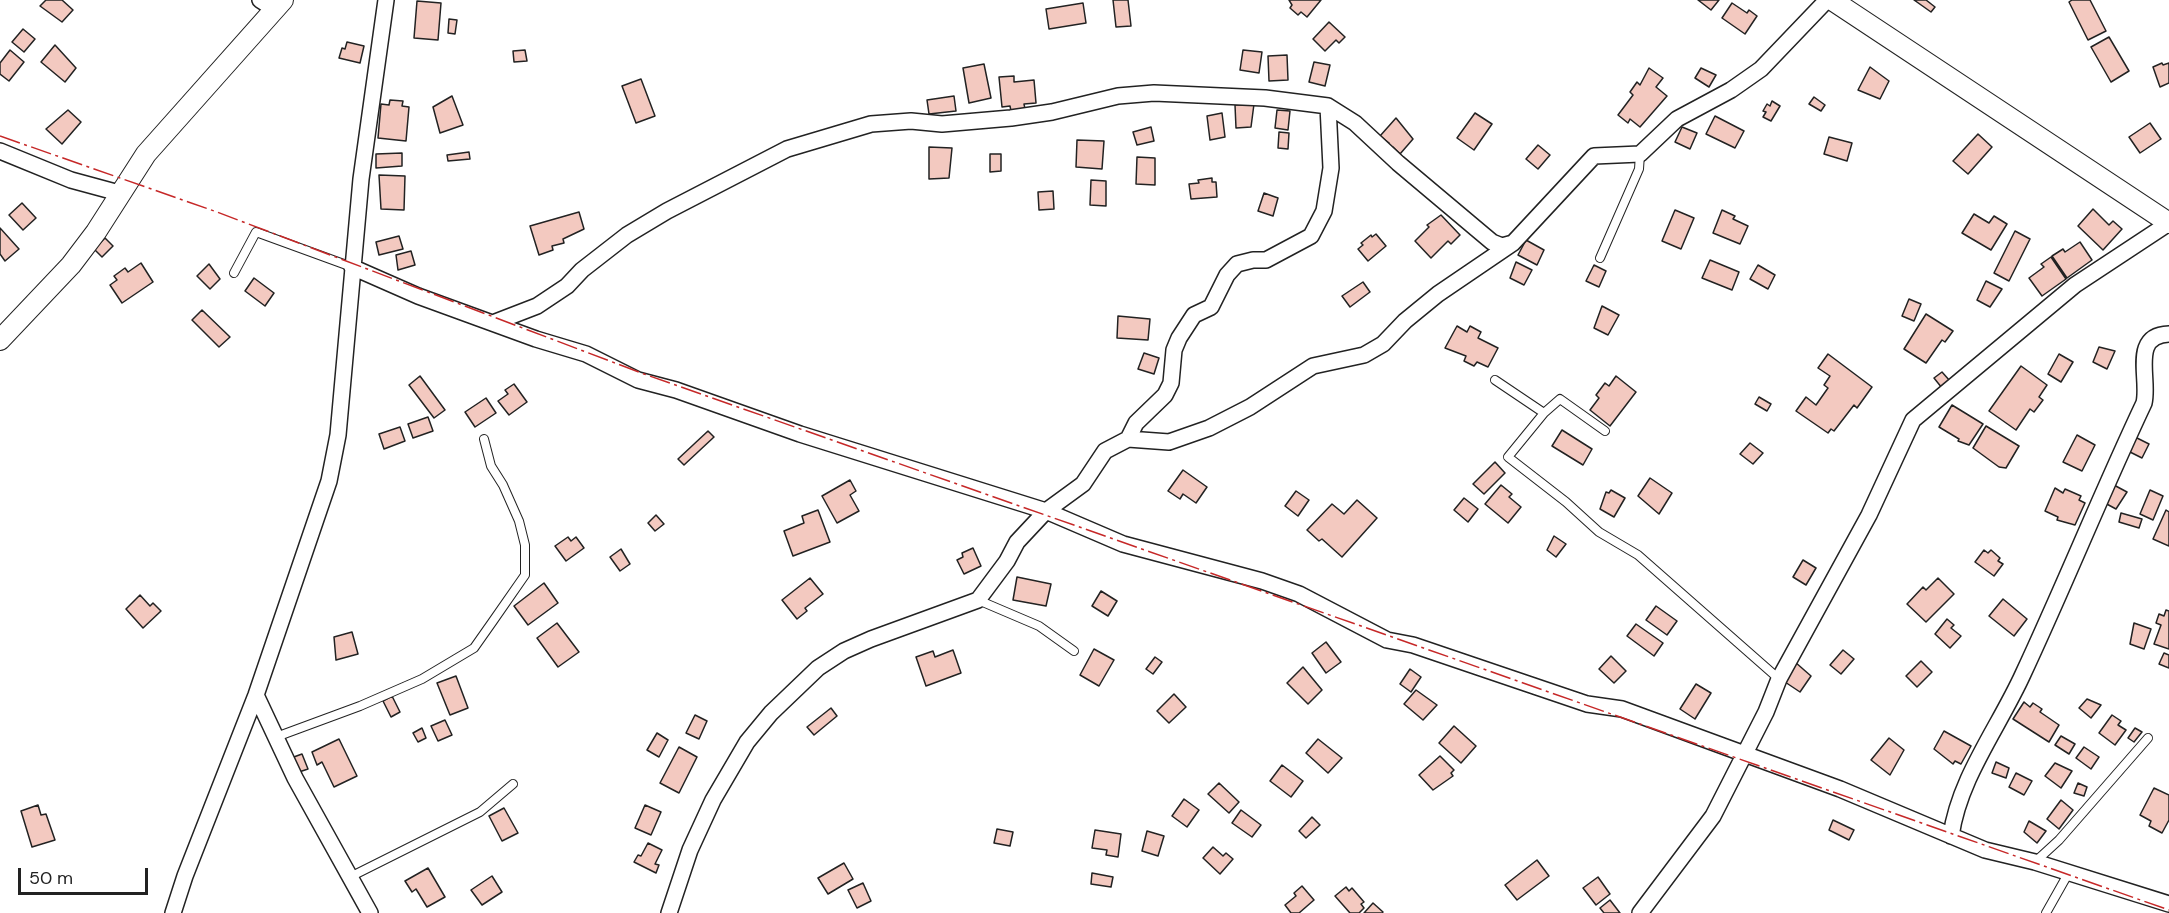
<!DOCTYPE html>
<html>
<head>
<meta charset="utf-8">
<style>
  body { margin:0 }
  #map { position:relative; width:2169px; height:913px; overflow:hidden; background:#fff; font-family:"DM Sans",sans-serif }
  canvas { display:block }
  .scale { position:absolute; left:18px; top:868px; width:130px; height:27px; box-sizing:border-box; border:3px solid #222; border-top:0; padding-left:8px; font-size:18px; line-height:21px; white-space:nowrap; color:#222; -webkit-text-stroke:4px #fff; paint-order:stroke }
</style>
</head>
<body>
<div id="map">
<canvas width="2169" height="913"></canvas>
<div class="scale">50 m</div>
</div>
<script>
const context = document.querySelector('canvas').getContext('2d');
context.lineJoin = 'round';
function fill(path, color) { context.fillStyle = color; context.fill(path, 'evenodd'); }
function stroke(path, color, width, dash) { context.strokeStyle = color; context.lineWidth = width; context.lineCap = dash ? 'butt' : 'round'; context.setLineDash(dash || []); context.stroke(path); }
const building = new Path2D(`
  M46,0H62L73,10L62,22L40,6Z
  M1113,0H1128L1131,26L1116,27Z
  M1289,0H1321L1307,17L1301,12L1298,15L1290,8L1292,5Z
  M1698,0H1719L1711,10Z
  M1914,0H1926L1935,7L1931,12Z
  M2072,0H2090L2106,31L2088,40L2069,2Z
  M417,1L441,3L438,40L414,38Z
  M1083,3L1086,23L1049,29L1046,9Z
  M1732,3L1747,13L1749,10L1757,16L1745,34L1722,18Z
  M449,19L457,20L455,34L448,33Z
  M1329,22L1345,37L1339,43L1336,40L1325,51L1313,39Z
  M23,29L35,39L24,52L12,42Z
  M2109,37L2129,71L2111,82L2091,47Z
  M347,42L364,46L360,63L339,58L342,48L345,49Z
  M55,45L76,68L65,82L41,62Z
  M10,50L24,62L9,81L0,74V63Z
  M525,50L527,61L514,62L513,51Z
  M1243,50L1262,52L1259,73L1240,70Z
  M1287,55L1288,80L1269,81L1268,56Z
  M1314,62L1330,65L1325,86L1309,82Z
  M2162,63L2163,65L2169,63V83L2160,87L2153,67Z
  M984,64L991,98L969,103L963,68Z
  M1870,67L1889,81L1880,99L1858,90Z
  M1649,68L1663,78L1656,87L1667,96L1640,127L1630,119L1628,123L1618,115L1633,95L1630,92L1637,82L1640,85Z
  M1701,68L1716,75L1709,87L1695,78Z
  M1014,76V82L1034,80L1036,103L1024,104L1025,109L1011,111L1010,106L1002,107L999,77Z
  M641,79L655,116L636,123L622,86Z
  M452,96L463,125L440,133L433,107Z
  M954,96L956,111L929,114L927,100Z
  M1814,97L1825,105L1821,111L1809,104Z
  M390,100L403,101L402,106L409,107L406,141L378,138L381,104L389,105Z
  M1772,101L1780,106L1771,121L1763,117L1766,112L1763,111L1767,104L1770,106Z
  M1254,104L1251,127L1236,128L1235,105Z
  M68,110L81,122L62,144L46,129Z
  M1277,110L1290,111L1288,130L1275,128Z
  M1222,113L1225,137L1210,140L1207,116Z
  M1475,113L1492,124L1474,150L1457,138Z
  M1715,116L1744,131L1735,148L1706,134Z
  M1396,118L1413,139L1400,154L1393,147L1391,150L1386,146L1389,143L1380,136Z
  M2150,123L2161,139L2140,153L2129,137Z
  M1151,127L1154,141L1137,145L1133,132Z
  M1682,127L1697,133L1690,149L1675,142Z
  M1279,132L1289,133L1288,149L1278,148Z
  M1978,134L1992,147L1968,174L1953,161Z
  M1829,137L1852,143L1847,161L1824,154Z
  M1077,140L1104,141L1102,169L1076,167Z
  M1538,145L1550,155L1538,169L1526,159Z
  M929,147L952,148L949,178L929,179Z
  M469,152L470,159L448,161L447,155Z
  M402,153V166L376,168V154Z
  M990,154H1001V171L990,172Z
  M1137,157L1155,158V185L1136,184Z
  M379,175L405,176L404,210L381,209Z
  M1212,178V182H1216L1217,197L1191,199L1189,184L1199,183L1198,180Z
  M1091,180L1106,181V206L1090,205Z
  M1053,191L1054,209L1039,210L1038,192Z
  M1264,193L1278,198L1273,216L1258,211Z
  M22,203L36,218L23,230L9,215Z
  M2093,209L2109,225L2113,221L2122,229L2103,250L2078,226Z
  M1675,210L1694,218L1681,249L1662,241Z
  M1722,210L1735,216L1733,219L1748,226L1740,244L1713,233Z
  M579,212L584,229L563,239L564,243L552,246L553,250L539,255L530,226Z
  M1974,214L1989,223L1994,216L2007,224L1991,250L1962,233Z
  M1441,215L1460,235L1451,244L1448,241L1431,258L1415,241L1429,227L1427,225Z
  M0,228L19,249L5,261L0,254Z
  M2015,231L2030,239L2009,281L1994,273Z
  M1376,234L1386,246L1368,261L1358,249L1363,245L1361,243L1371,235L1372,237Z
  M399,236L403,249L379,255L376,242Z
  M105,238L113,246L102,257L94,249Z
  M1526,240L1544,250L1537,265L1518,255Z
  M2080,242L2092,260L2067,278L2052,256L2063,249L2065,252Z
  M411,251L415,265L398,270L396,255Z
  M2051,257L2066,279L2042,296L2029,278L2044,267L2041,264Z
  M1710,260L1739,272L1732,290L1702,278Z
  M1516,262L1532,270L1524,285L1510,278Z
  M141,263L153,282L122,303L110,285L117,280L114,276L125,268L128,272Z
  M209,264L220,279L210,289L197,276Z
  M1594,265L1606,271L1599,287L1586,281Z
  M1758,265L1775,275L1768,289L1750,279Z
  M254,278L274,293L265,306L245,291Z
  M1986,281L2002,289L1990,307L1977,300Z
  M1363,282L1370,292L1350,307L1342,296Z
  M1909,299L1921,304L1914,321L1902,316Z
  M1602,306L1619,315L1608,335L1594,328Z
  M202,310L230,337L219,347L192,320Z
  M1926,314L1953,331L1945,342L1942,340L1926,363L1904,349Z
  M1118,316L1150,319L1148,340L1117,338Z
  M1457,326L1467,332L1470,326L1481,332L1478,338L1498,348L1488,367L1477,362L1474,366L1464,361L1466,356L1445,348Z
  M2099,347L2115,351L2107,369L2093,362Z
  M1144,353L1159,358L1154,374L1138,369Z
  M1828,354L1872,387L1857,408L1854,405L1834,431L1831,429L1828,433L1796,411L1806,397L1816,405L1828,388L1824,385L1830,376L1818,368Z
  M2059,354L2073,362L2061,382L2048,374Z
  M2021,366L2047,385L2039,397L2043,400L2034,412L2030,409L2016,430L1989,411Z
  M1942,372L1950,381L1942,388L1934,378Z
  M420,376L445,410L434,418L409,385Z
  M1616,376L1636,392L1610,426L1590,410L1599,398L1596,395L1605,383L1609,386Z
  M514,384L527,402L509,415L498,401L508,394L505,390Z
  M1759,397L1771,404L1767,411L1755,404Z
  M486,398L496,413L475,427L465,412Z
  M1952,405L1983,424L1969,445L1958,441L1959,439L1939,427Z
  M428,417L433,431L413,438L408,424Z
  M1986,426L2019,446L2006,468L1999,467L1973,448Z
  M400,427L405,441L384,449L379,434Z
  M1562,430L1592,449L1583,465L1552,446Z
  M708,431L714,437L684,465L678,459Z
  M2077,435L2095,445L2082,471L2063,462Z
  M2133,436L2149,444L2142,458L2126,450Z
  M1750,443L1763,453L1753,464L1740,454Z
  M1495,462L1505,473L1484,494L1473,484Z
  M1183,470L1207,487L1196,503L1183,494L1180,499L1168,491Z
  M1650,478L1672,493L1659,514L1638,496Z
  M850,480L856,491L850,495L859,511L837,523L822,496Z
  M2112,484L2127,492L2116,509L2103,502Z
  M1501,485L1512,494L1509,497L1521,507L1508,523L1485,504Z
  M2055,488L2063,493L2065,489L2081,496L2079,500L2085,503L2075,525L2057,520L2058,517L2045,511Z
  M1611,490L1625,498L1614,517L1600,509L1606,492L1609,493Z
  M2150,490L2163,496L2153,520L2140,514Z
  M1296,491L1309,500L1298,516L1285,506Z
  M1464,498L1478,509L1468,522L1454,510Z
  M1357,500L1377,518L1342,557L1322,539L1319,541L1307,530L1332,504L1344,514Z
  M818,510L830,542L793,556L784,531L804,523L802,516Z
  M2166,510L2169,512V546L2153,539Z
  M2121,513L2142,519L2139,528L2119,522Z
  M656,515L664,524L655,531L648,523Z
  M1554,536L1566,544L1556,557L1547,550Z
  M568,537L571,541L576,537L584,548L566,561L555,546Z
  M973,548L981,566L964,574L957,560L963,557L962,553Z
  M621,549L630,564L620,571L610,557Z
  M1984,550L1988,553L1991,550L2000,558L1998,561L2003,564L1994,576L1975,562Z
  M1803,560L1816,568L1806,585L1793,577Z
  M1017,577L1051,584L1046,606L1013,600Z
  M810,578L823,594L805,608L807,611L797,619L782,600Z
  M1938,578L1954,594L1926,622L1907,604L1923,587L1926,590Z
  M544,583L558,603L528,625L514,606Z
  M1101,591L1117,601L1108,616L1092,606Z
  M140,595L150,606L153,603L161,611L143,628L126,609Z
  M2003,599L2027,619L2014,636L1989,616Z
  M1656,606L1677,621L1667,635L1646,620Z
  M2166,610L2169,611V649L2154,644L2161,625L2156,623L2159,614L2164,616Z
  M1947,619L1954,625L1951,628L1961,636L1950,648L1935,634Z
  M557,623L579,652L558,667L537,638Z
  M2134,623L2151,629L2144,649L2130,644Z
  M1636,624L1663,643L1654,656L1627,636Z
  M352,632L358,654L336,660L334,637Z
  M1326,642L1341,662L1326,673L1312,653Z
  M1094,649L1114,660L1099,686L1080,675Z
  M953,650L961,673L926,686L916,657L933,651L935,657Z
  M1843,650L1854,659L1841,674L1830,665Z
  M2164,653L2169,655V668L2159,664Z
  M1611,656L1626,671L1614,683L1599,669Z
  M1155,657L1162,662L1153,674L1146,669Z
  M1921,661L1932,672L1917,687L1906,676Z
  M1795,662L1811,676L1800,692L1782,680Z
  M1303,667L1322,690L1308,704L1287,683Z
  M1410,669L1421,677L1411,692L1400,684Z
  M456,676L468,708L450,715L437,683Z
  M1696,684L1711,693L1695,719L1680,709Z
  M1416,690L1437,705L1423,720L1404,704Z
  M1174,694L1186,707L1169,723L1157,711Z
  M392,696L400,712L391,717L383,701Z
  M2087,699L2101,705L2091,718L2079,708Z
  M2024,702L2030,707L2033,703L2042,709L2040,712L2059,725L2049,742L2013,719Z
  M831,708L837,716L814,735L807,727Z
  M695,715L707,721L699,739L686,733Z
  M2112,715L2121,721L2118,725L2126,730L2115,745L2099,733Z
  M445,720L452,735L438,741L431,726Z
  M1454,726L1476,746L1461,763L1439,743Z
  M422,728L426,738L418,742L413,733Z
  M2135,728L2142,732L2134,742L2128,738Z
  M1944,731L1971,746L1961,764L1955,761L1953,764L1934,749Z
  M657,733L668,740L659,757L647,750Z
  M2061,736L2075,744L2069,754L2055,745Z
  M1889,738L1904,750L1890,775L1871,760Z
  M339,739L357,776L334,787L322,762L317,765L312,752Z
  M1318,739L1342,758L1328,773L1306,753Z
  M679,747L697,757L679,793L660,783Z
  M2084,747L2099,757L2091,769L2076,758Z
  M302,754L308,769L296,773L291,758Z
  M1440,756L1454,770L1451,773L1453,776L1433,790L1419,775Z
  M1996,762L2009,768L2006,778L1992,773Z
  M2055,763L2072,771L2061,788L2045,776Z
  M1282,765L1303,781L1291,797L1270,781Z
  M2016,773L2032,781L2024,795L2009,787Z
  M1219,783L1239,802L1229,813L1208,794Z
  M2078,783L2087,787L2084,796L2074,793Z
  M2154,788L2169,795V820L2162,833L2149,826L2151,821L2140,815Z
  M1184,799L1199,810L1187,827L1172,816Z
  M2061,800L2073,810L2059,829L2047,819Z
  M38,805L41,815L46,814L55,840L32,847L21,811Z
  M645,805L661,812L651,835L635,828Z
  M504,808L518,833L502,841L489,816Z
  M1241,810L1261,825L1252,837L1232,823Z
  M1312,817L1320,825L1306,838L1299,831Z
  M1833,820L1854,830L1849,840L1829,830Z
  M2029,821L2046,831L2037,843L2024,832Z
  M997,829L1013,832L1010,846L994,843Z
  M1095,830L1121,834L1118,857L1106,855L1107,850L1092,848Z
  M1147,831L1164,836L1158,856L1142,851Z
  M648,843L662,850L655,864L659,865L656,873L634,862L638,855L641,856Z
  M1213,847L1223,856L1226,853L1233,859L1220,874L1203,858Z
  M1537,860L1549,876L1517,900L1505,885Z
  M844,863L853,879L828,894L818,878Z
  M428,868L445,897L427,907L416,889L412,892L405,881Z
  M1092,873L1113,877L1111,887L1091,884Z
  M492,876L502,892L482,905L471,890Z
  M1598,877L1610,894L1596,905L1583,888Z
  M863,883L871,901L857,908L848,890Z
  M1302,886L1314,900L1299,913H1291L1285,905L1296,896L1294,893Z
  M1346,887L1349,891L1352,888L1364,902L1361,904L1364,908L1359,913H1350L1335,896Z
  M1610,900L1620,913H1604L1600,908Z
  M1373,903L1383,912L1382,913H1364Z`);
fill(building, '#f3c9c0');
stroke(building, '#222', 1.5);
const service = new Path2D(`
  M1600,258L1639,169L1640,154
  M234,273L256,232L352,267
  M1495,380L1544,413
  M1605,431L1560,399L1544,413L1508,457L1566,502L1599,532L1638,555L1779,679
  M978,600L1039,626L1074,651
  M276,737L360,706L422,679L474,648L493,621L525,575V545L519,521L503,485L491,466L484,439
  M2035,862L2059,840L2148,738
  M350,877L480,812L513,784
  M2046,913L2068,874`);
const minor = new Path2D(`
  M260,0L274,9
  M0,151L71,180L119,193
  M352,267L418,296L536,339L586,354L638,380L676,390L800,434L1046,511L1123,544L1262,581L1299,594L1387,640L1413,645L1587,704L1622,709L1840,789L1985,850L2035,862L2169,904
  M493,323L537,306L567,286L582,270L627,235L667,211L787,149L871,124L911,121L942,124L1011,118L1052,112L1118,96L1154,93L1265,98L1328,106L1355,123L1398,163L1492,242L1502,246L1513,243
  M1128,439L1136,423L1165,395L1171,383L1174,350L1179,338L1194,315L1211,307L1227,275L1237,264L1253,260H1266L1311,236L1324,211L1331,168L1328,106
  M256,695L295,778L370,913
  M1951,836C1959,778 1999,727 2023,674C2065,584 2102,492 2144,403C2150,379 2130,335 2169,334
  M173,913L185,876L256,695L329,481L338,435L361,179L386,0
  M669,913L690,850L713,800L747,742L771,713L818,668L844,651L871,639L978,600L1007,561L1017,542L1046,511L1083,484L1105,451L1128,439L1169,442L1209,428L1250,407L1313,366L1364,355L1383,344L1405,321L1438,294L1513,243L1594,156L1640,154L1677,119L1731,90L1761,69L1827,0
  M1640,913L1713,816L1766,712L1779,679L1869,515L1913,420L2075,285L2169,223`);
const tertiary = new Path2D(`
  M1832,0L2169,223
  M0,340L71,265L96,232L146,154L283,0`);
stroke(service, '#222', 10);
stroke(minor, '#222', 18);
stroke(tertiary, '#222', 22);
stroke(service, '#fff', 8);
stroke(minor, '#fff', 15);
stroke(tertiary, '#fff', 20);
stroke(new Path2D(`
  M0,136L217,212L644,374L2169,910`), '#c62828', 1.5, [21, 4.5, 3, 4.5]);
</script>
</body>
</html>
